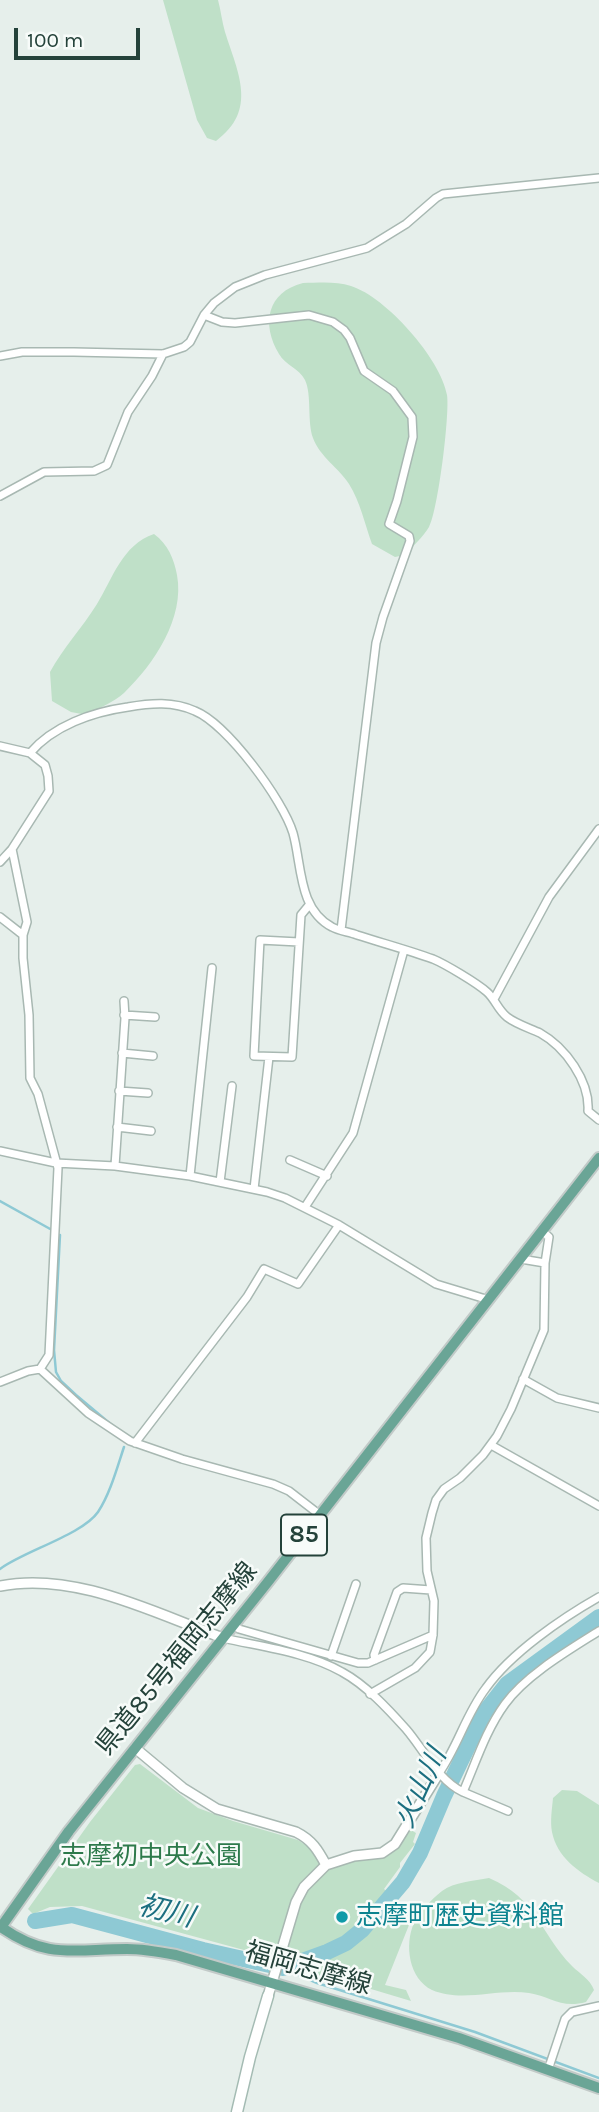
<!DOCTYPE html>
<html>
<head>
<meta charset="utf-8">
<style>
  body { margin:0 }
  #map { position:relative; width:599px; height:2112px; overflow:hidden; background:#e6efeb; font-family:Karla,sans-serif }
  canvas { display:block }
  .scale { position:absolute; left:14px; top:28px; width:126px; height:32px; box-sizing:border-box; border:4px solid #24423a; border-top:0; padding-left:9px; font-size:21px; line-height:24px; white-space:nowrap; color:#24423a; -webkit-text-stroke:5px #f7fbf9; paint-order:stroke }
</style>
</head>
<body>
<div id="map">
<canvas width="599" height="2112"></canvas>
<div class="scale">100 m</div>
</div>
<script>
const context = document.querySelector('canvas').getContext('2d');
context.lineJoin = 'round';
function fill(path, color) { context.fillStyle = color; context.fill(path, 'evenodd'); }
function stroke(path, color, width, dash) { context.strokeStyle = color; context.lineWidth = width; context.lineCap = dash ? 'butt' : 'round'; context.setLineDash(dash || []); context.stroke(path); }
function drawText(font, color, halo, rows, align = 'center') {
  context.font = font + ' Karla,"Noto Sans JP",sans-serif'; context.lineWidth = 5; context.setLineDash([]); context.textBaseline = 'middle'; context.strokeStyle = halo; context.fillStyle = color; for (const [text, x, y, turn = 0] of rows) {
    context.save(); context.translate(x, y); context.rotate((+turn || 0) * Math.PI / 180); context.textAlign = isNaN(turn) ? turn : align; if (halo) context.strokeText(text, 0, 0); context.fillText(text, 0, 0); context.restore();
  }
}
fill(new Path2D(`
  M163,0H218C221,11 222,22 225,32C238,73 258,110 216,141L207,138L197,120Z
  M303,283C318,283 336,281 351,286C386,297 441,359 447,395C450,414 438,511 429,527C423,537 412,547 405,555L395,557L372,544C365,525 360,501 349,484C339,468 320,457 313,438C307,421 312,395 305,380C299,368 285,365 279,354C261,324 267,292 303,283Z
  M154,534C168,544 174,559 177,575C185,618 154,664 124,693C114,702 99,708 87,715L71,712L52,701L50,672C63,648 82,628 97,604C113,578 122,545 154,534Z
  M140,1764L198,1808L233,1821L298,1840L335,1865L395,1850L411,1830L416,1833L413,1842L415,1844L400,1863V1867L384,1889L413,1915L385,1985L406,1990L411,2001L331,1977C311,1977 272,1964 255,1953L82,1906L50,1907L33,1914L28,1909L90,1822L135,1765Z
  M562,1790L577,1791L599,1805V1883C578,1872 557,1857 552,1832C550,1821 552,1809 553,1798Z
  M489,1878C537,1898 539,1932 572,1966C580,1974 590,1979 594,1990L586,2002C561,2009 550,1996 529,1993C498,1988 462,2003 432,1990C409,1979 404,1945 414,1923C419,1912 432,1899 442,1891C454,1882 474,1881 489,1878Z`), '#bfe0c8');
stroke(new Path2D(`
  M0,1201L52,1230
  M60,1235L54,1350L56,1372L61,1381L76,1395L113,1426
  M0,1569C24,1551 82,1535 98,1512C110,1494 117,1468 124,1447
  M283,1968L317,1983L475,2032L599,2078`), '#8ec9d4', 2.5);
stroke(new Path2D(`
  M35,1921L72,1915L203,1950L283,1968L327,1952L346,1943L362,1930L403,1882L420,1853L444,1796L484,1713L507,1684L599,1617`), '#8ec9d4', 16);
const minor = new Path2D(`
  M204,315L222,322L235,323L309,315L333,322L344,330L350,338L364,371L393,391L412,417L413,437L397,501L389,524L409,536L410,541L383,617L376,643L341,930
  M0,356L22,352H74L163,354L184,347L190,342L204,315L214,303L235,287L265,275L367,248L406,224L436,198L443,194L599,178
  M0,496L44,472L94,471L107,465L128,412L152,376L163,354
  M0,746L30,753L45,765L48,776L49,791L12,849L27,922L23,935V958L29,1015L30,1078L38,1094L58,1168L49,1355L40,1369L28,1371L0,1382
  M30,753C53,726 92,712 128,707C151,703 173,701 195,711C227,724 283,800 293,833C302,865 298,909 332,927C339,931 350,932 357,935C382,943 408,950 433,959C445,964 477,983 487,992C495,999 498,1010 507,1017C516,1024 529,1028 540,1033C565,1047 590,1081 588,1111L599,1120
  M0,862L12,849
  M0,917L23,935
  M299,942L260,940L254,1056L292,1057L301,915L310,904
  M494,999L549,897L599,829
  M124,1015L155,1017
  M122,1053L153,1056
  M119,1091L148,1093
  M117,1127L151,1131
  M0,1151L56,1163L115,1166L190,1176L267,1192L285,1198L339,1225L436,1284L489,1300
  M290,1160L327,1176
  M115,1166L125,1018L124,1001
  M190,1176L212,968
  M220,1182L232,1086
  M254,1189L269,1057
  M305,1207L353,1133L404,950
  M521,1259L545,1263
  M40,1369L88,1413L130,1441L182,1459L273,1484L289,1491L320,1515
  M523,1379L557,1398L599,1408
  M135,1443L247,1297L264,1269L298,1284L339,1225
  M491,1445L599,1506
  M234,1625L239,1629L358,1663H368L433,1635
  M223,1638C262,1647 307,1652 342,1672C366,1685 388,1709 406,1729C424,1750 438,1780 463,1792C476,1762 486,1730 505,1704C526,1675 569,1650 599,1631
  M331,1656L356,1584
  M375,1660L374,1655L397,1592L403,1588L431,1590
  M370,1694L415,1668L430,1652L433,1635L434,1601L427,1571L426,1538L432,1513L436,1500L444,1489L460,1478L483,1455L497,1436L511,1409L544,1330L545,1263L549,1237L543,1232
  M439,1773C458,1746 466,1714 486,1688C511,1653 562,1618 599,1597
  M463,1792L508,1811
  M548,2070L565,2019L572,2012L599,2006`);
const tertiary = new Path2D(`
  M0,1586C75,1571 154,1613 223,1638
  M135,1748L183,1788L217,1809L296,1832C312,1840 318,1850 326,1865
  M268,1996L296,1902L304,1887L326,1865L354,1856L382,1853L395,1844L439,1773`);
const secondary = new Path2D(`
  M237,2112L250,2057L268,1996`);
const primary = new Path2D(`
  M599,1158L267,1583L69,1831L1,1927C48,1960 74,1949 127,1949C143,1949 160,1952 176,1955L459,2038L599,2088`);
stroke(minor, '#a8b8b2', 10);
stroke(tertiary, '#a8b8b2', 12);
stroke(secondary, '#a4bbb3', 13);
stroke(primary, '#c2cac8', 14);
stroke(minor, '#fff', 7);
stroke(tertiary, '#fff', 9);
stroke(secondary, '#fff', 10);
stroke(primary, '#6aa596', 10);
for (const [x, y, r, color] of [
  [342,1917,7,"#0f9aa8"]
]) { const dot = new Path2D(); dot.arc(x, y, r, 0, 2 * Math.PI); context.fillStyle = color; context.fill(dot); stroke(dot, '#f7fbf9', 2.5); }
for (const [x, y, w] of [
  [304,1535,46]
]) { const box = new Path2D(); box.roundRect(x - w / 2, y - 20.5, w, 41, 5); context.fillStyle = '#f7fbf9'; context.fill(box); stroke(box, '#24423a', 2); }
drawText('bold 24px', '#24423a', null, [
  ["85",304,1535]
]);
drawText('26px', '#24423a', '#f7fbf9', [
  ["県道85号福岡志摩線",177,1659,-51],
  ["福岡志摩線",308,1969,16]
]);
drawText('26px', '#2d7a4b', '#f7fbf9', [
  ["志摩初中央公園",151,1857]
]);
drawText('26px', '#0d838f', '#f7fbf9', [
  ["志摩町歴史資料館",356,1917]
], 'left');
drawText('italic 28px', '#1c6f80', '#f7fbf9', [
  ["火山川",421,1788,-65],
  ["初川",166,1912,14]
]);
</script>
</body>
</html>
